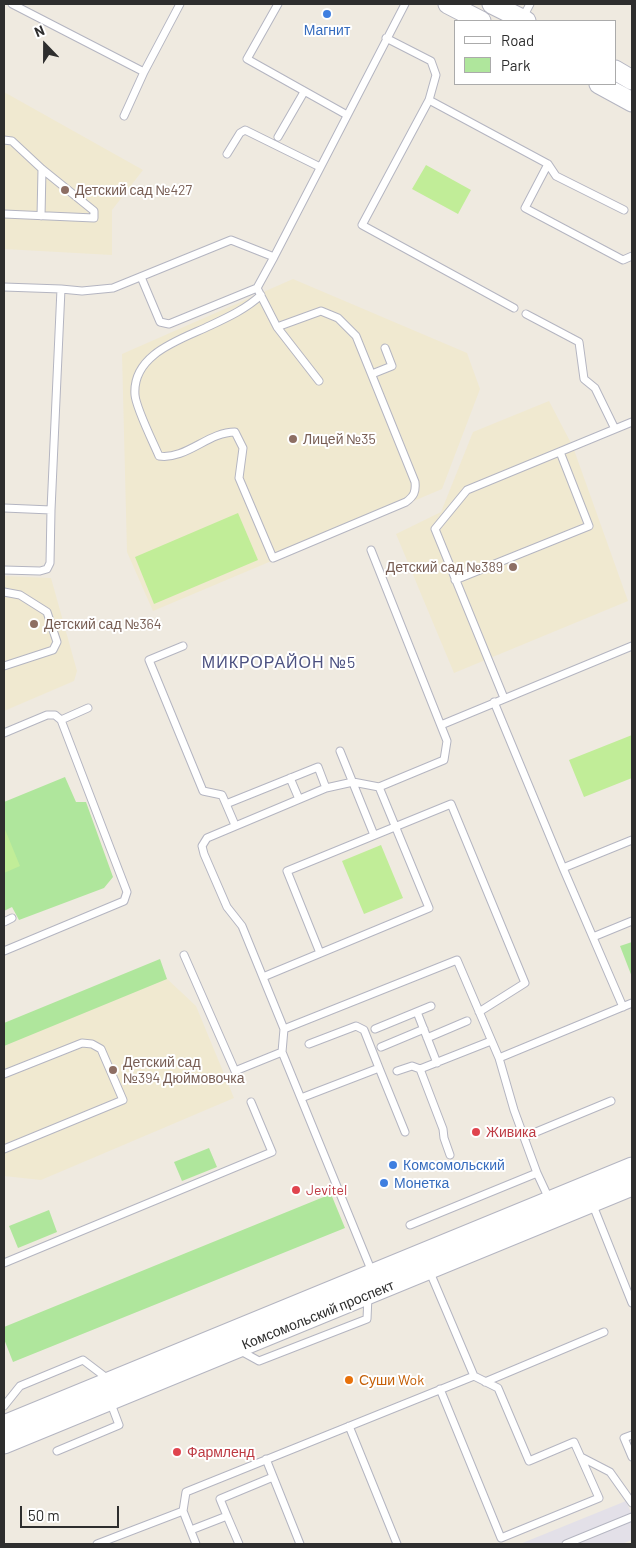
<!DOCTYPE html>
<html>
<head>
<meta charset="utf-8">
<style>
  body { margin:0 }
  #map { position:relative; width:636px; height:1548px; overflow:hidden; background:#efeae0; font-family:Barlow,sans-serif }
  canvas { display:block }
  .frame { position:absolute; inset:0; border:5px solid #2e2e2e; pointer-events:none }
  .legend { position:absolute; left:454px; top:20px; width:162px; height:65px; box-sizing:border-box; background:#fff; border:1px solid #ababab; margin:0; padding:6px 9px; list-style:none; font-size:15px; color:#2e2e2e }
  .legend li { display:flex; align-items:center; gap:10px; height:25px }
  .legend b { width:25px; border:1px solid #ababab }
  .north { position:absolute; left:20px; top:20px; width:50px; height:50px; -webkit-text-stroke:4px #fff; paint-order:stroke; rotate:338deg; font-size:14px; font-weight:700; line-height:20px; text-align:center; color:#2e2e2e }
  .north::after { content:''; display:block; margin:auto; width:18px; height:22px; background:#2e2e2e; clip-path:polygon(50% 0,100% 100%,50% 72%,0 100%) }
  .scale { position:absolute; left:20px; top:1506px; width:99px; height:22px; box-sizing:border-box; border:2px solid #2e2e2e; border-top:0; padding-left:6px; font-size:15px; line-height:18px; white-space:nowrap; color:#2e2e2e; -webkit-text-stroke:4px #fff; paint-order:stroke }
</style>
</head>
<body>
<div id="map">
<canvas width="636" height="1548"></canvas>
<div class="frame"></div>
<ul class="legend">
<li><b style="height:6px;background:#fff"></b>Road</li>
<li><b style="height:14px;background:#afe69c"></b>Park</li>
</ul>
<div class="north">N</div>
<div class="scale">50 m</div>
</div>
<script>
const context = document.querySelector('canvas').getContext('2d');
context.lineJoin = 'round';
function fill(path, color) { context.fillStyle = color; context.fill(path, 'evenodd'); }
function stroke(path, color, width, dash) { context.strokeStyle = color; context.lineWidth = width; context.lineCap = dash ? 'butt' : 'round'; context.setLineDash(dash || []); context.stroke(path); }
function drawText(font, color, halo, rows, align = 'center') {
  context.font = font + ' Barlow,sans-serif'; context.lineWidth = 4; context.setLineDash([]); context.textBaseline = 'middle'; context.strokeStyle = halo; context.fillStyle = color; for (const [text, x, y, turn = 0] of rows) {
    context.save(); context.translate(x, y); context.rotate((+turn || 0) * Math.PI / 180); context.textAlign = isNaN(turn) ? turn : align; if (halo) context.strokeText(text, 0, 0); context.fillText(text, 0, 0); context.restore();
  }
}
fill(new Path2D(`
  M626,1501L632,1515V1540L622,1544H520Z`), '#e3e0e8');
fill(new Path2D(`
  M4,92L143,170L112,210V255L4,249Z
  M293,279L467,353L480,389L442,489L153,611L127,552L122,354Z
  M549,401L573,447L628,601L454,673L396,534L441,512L473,432Z
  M4,576L51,578L77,671L74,681L4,711Z
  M164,976L196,1006L234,1098L41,1180L4,1176V1042Z`), '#f0e9d0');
fill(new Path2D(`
  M65,777L76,802H86L113,877L104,888L19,920L12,907L4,911V802Z
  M632,942V977L620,946Z
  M160,959L167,979L4,1046V1023Z
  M209,1148L217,1167L182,1181L174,1162Z
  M331,1194L345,1228L13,1362L4,1339V1327Z
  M49,1210L57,1232L18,1248L9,1226Z`), '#afe69c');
fill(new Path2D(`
  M426,165L471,190L458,214L412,189Z
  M238,513L258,560L154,604L135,557Z
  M632,735V778L584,797L569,760Z
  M4,827L20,866L4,873Z
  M381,845L403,898L364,914L342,861Z`), '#c1ed98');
const lane = new Path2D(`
  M12,4L144,72L180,4
  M278,4L247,59L347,115
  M522,19L530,4
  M386,38L431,61L436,75L429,100L362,225L514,308
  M429,100L548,164L525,208L623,260L632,256
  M124,116L144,72
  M278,137L304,92
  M4,140L12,141L42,169L94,211V218L4,214
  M227,154L240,133L245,130L320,167
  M548,164L556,176L624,210
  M41,216L42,169
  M141,277L160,322L169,324L257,288L274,257L405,4
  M4,287L61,289L51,510L4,508
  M257,288L277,327L321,311L338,318L356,336L415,482C416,492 414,496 406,502L273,558L239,478L243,448L235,432C208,432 186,460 159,456C153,442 136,408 135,395C132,356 176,341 205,328C224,319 245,310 261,295
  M61,289L82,291L113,288L231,240L274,257
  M526,314L579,342L584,379L595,388L615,429L632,422
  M277,327L319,381
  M372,374L392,366L385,348
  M371,550L447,741L444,760L379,787
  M4,570L40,571L47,569L50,563L51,510
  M455,580L589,526L560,452
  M4,592L20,595L47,612L57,642L53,650L4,666
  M183,646L149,660L203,791L222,795L226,804L318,767L326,788
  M504,698L435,529L467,490L615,429
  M494,702L563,868L623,1007
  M61,720L88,708
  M441,725L632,646
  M4,733L47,715H55L61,720L127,892L124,901L4,951
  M340,751L374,835
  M290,778L299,799
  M226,804L235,825
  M563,868L632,840
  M4,922L12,918
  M593,937L632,921
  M320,953L287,871L451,804L525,983L479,1012
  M184,955L235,1071L282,1052
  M263,977L429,908L379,787L353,782L326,788L207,838L202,846L204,854L227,907L242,926L284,1029L282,1052L372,1272
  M417,1012L437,1063
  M284,1029L457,960L499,1058L514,1110L537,1173L550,1201
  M375,1029L431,1006
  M427,1038L467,1021
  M309,1044L356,1026L364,1030L379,1068
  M381,1047L424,1029
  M499,1058L632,1003
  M397,1071L412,1066L420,1069
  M4,1074L82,1043L92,1044L101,1049L123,1100L4,1149
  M301,1098L379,1068L405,1132
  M524,1137L611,1101
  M450,1155L444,1138L443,1129L420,1069L491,1041
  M592,1203L632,1303
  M410,1225L537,1173
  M4,1263L272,1152L251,1102
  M239,1350L259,1361L367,1319L368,1296
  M485,1382L604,1332
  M440,1389L501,1538L599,1498L574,1442L529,1461L498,1388L474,1376
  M4,1406L20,1386L83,1360L108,1379
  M349,1426L397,1544
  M632,1435L624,1438L632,1457
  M57,1451L119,1425L110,1401
  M581,1457L610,1472L632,1503
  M266,1459L300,1544
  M183,1511L196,1544
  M227,1516L220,1499L273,1477
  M191,1530L227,1516L239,1544
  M97,1544L183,1511L186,1492L474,1376L429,1270
  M566,1544L632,1517`);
const secondary = new Path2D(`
  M448,4L481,21
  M492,4L526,21
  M615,70L632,80
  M599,84L632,102
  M4,1425L632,1167
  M4,1444L632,1186`);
stroke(lane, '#b4b5c1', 9);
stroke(secondary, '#b4b5c1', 21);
stroke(lane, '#fff', 7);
stroke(secondary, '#fff', 19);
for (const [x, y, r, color] of [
  [327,14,5,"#3f7fe0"],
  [65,190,5,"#8d6e63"],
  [293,439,5,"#8d6e63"],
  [513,567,5,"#8d6e63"],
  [34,624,5,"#8d6e63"],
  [113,1070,5,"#8d6e63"],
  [476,1132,5,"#e0444e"],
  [393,1165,5,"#3f7fe0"],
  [384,1183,5,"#3f7fe0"],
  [296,1190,5,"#e0444e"],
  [349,1380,5,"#e8710a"],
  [177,1452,5,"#e0444e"]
]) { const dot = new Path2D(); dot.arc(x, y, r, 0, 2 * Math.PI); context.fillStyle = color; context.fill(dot); stroke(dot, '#fff', 2); }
drawText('14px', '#366cbe', '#fff', [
  ["Магнит",327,30,"center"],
  ["Комсомольский",403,1165],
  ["Монетка",394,1183]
], 'left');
drawText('14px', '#785e54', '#fff', [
  ["Детский сад №427",75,190],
  ["Лицей №35",303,439],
  ["Детский сад №389",503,567,"right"],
  ["Детский сад №364",44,624],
  ["Детский сад",123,1062],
  ["№394 Дюймовочка",123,1078]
], 'left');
drawText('14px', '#be3a42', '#fff', [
  ["Живика",486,1132],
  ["Jevitel",306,1190],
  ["Фармленд",187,1452]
], 'left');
drawText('14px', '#2e2e2e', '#fff', [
  ["Комсомольский проспект",318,1315,-22]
]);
drawText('14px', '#c56008', '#fff', [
  ["Суши Wok",359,1380]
], 'left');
context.letterSpacing = '1px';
drawText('16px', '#4c5180', '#fff', [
  ["МИКРОРАЙОН №5",279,663]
]);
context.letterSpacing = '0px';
</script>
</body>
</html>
